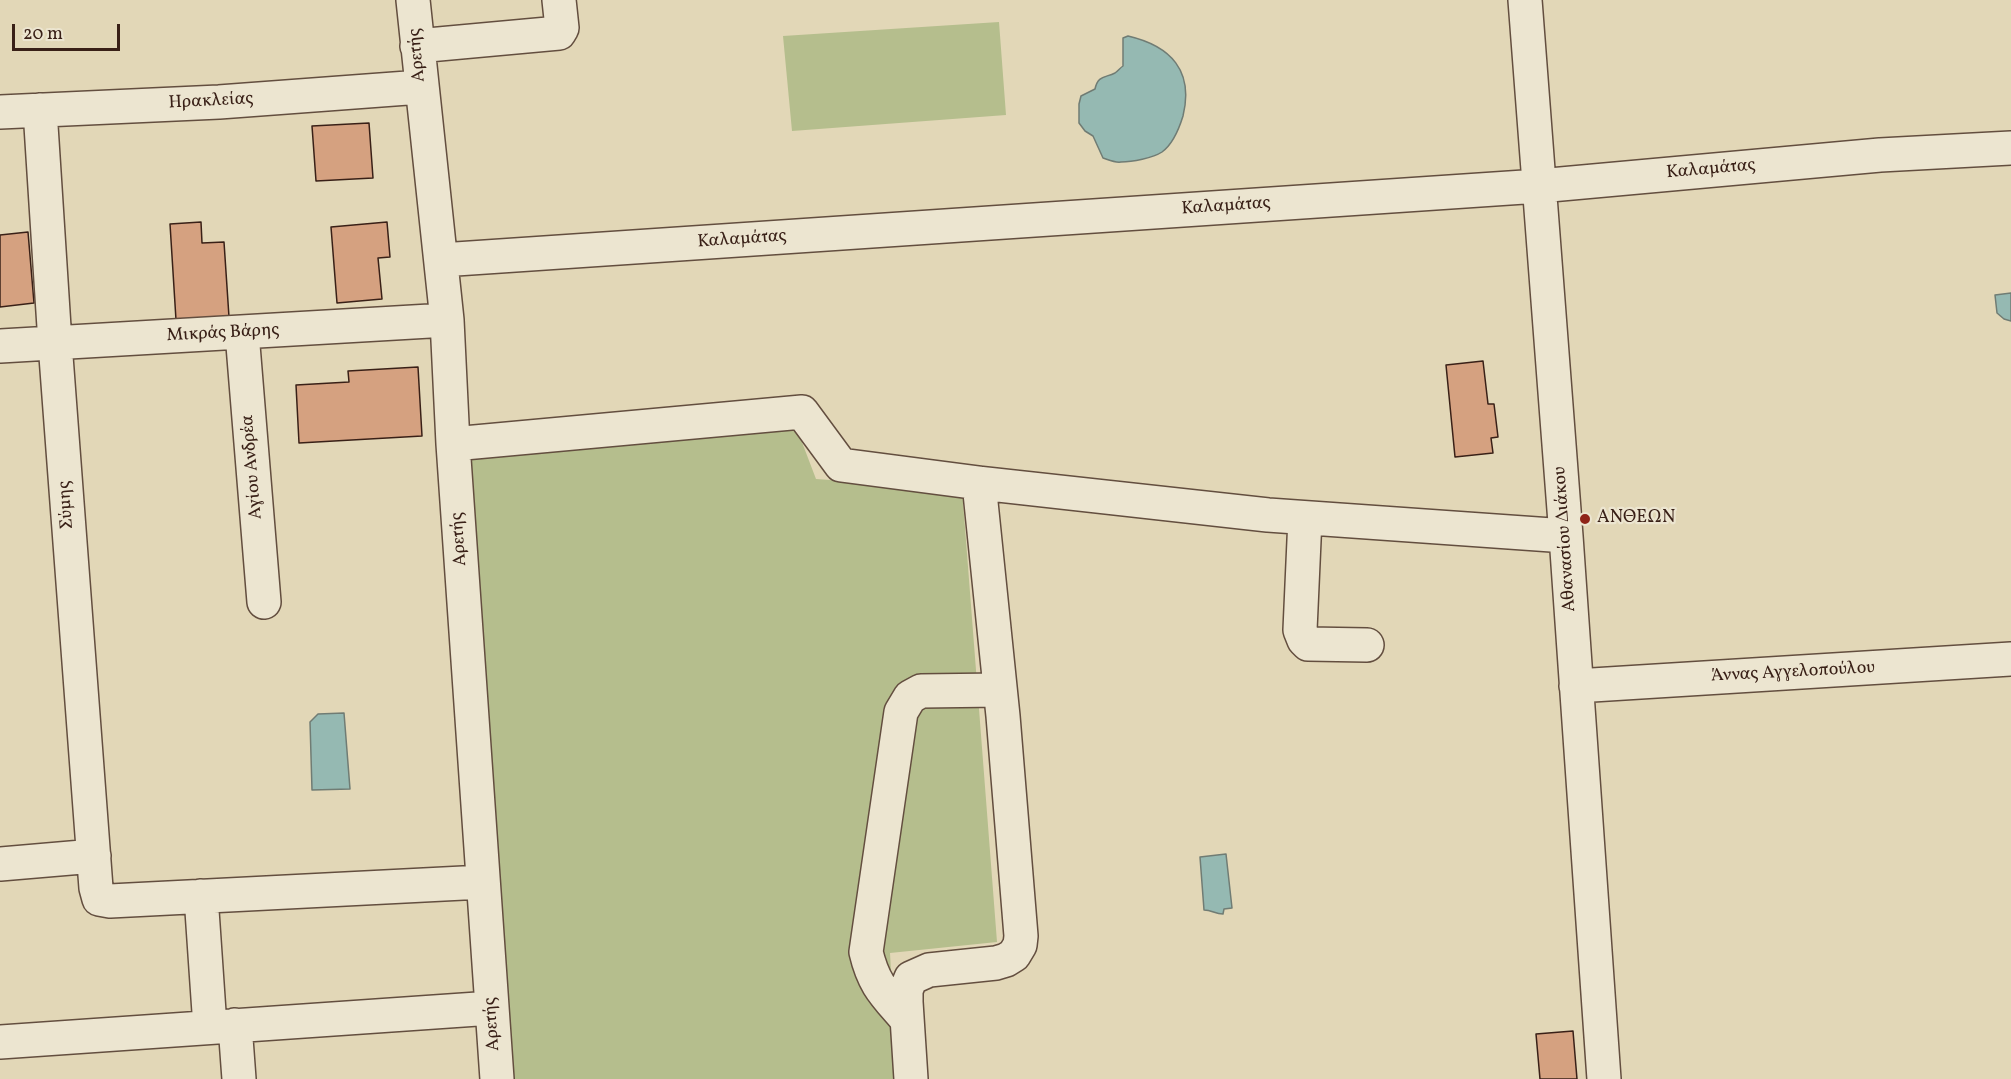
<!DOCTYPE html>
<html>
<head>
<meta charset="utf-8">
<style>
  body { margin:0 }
  #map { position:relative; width:2011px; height:1079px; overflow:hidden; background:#e2d7b7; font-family:Vollkorn,serif }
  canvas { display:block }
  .scale { position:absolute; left:12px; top:24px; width:108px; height:27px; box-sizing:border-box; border:3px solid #392017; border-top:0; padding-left:8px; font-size:18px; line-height:21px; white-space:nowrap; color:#392017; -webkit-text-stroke:4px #ece5d0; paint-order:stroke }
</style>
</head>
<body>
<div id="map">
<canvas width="2011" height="1079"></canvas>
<div class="scale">20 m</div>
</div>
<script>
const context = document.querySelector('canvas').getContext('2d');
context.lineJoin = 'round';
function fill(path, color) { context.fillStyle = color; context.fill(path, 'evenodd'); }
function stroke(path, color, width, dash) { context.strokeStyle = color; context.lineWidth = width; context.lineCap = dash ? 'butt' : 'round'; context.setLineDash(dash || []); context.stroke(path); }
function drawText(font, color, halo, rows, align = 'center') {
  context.font = font + ' Vollkorn,serif'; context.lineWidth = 4.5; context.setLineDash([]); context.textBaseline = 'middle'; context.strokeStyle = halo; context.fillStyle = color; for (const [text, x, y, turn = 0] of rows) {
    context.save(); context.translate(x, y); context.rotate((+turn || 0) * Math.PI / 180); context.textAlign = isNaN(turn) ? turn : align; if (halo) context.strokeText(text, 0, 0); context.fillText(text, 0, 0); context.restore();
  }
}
fill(new Path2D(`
  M999,22L1006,115L792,131L783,36Z
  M792,416L816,479L962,489L997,942L890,953L897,1079H508L469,439Z`), '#b5be8d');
const water = new Path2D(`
  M1128,36C1171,46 1194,71 1183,116C1179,129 1173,144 1162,152C1153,158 1132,162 1121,162C1115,163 1109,160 1103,158L1093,136L1085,131L1079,123V104L1081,96L1095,89C1098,75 1105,78 1115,73C1118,71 1120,68 1123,66V38Z
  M2011,293V321L2004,319L1997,313L1995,295Z
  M344,713L350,789L312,790L310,722L318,714Z
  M1226,854L1232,908L1224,909L1223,914C1215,914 1212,910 1204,910L1200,857Z`);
fill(water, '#95b9b2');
stroke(water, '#707c74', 1.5);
const building = new Path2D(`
  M369,123L373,178L316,181L312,126Z
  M201,222L202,243L224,242L229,317L176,320L170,224Z
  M387,222L390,257L378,258L382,299L337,303L331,227Z
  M28,232L34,303L0,307V235Z
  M1483,361L1488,404H1494L1498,437L1491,438L1493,453L1455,457L1446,365Z
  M418,367L422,436L299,443L296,385L349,382L348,371Z
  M1573,1031L1577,1079H1540L1536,1034Z`);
fill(building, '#d5a180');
stroke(building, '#392017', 1.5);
const minor = new Path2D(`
  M413,0L447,320L453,444L497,1079
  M1525,0L1566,536L1604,1079
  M417,46L559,33L562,28L559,0
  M40,110L55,343L96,888L99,899L110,901L483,882
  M0,112L219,102L421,87
  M441,260L1539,186L1880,155L2011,148
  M242,333L264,602
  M0,346L447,320
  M453,444L802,412L841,465L979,483L1268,515L1566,536
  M1305,518L1300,630L1304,640L1308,644L1367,645
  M1576,686L2011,659
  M0,864L94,856
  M201,896L210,1027
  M907,1020C886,995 874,986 866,952L901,712L910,697L921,691L1000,690
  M235,1025L239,1079
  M0,1042L492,1008
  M911,1079L906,1002V990L911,978L929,970L996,963L1006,960L1014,955L1020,945L1021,936L1003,716L979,483`);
stroke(minor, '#634e3f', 36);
stroke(minor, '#ece5d0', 33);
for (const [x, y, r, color] of [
  [1585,519,6,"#8f2418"]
]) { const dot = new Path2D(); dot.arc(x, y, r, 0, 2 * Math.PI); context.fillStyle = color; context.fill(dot); stroke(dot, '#ece5d0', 2); }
drawText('18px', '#392017', '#ece5d0', [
  ["Αρετής",418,55,-95],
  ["Ηρακλείας",211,102,-3],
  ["Καλαμάτας",1711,170,-5],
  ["Καλαμάτας",1226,207,-4],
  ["Καλαμάτας",742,240,-4],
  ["Μικράς Βάρης",223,334,-3],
  ["Αγίου Ανδρέα",253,467,-95],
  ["Σύμης",67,505,-94],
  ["Αρετής",460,539,-94],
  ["Αθανασίου Διάκου",1566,539,-94],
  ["Άννας Αγγελοπούλου",1793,673,-3],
  ["Αρετής",493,1024,-94]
]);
drawText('18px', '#392017', '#ece5d0', [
  ["ΑΝΘΕΩΝ",1597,519]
], 'left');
</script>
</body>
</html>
